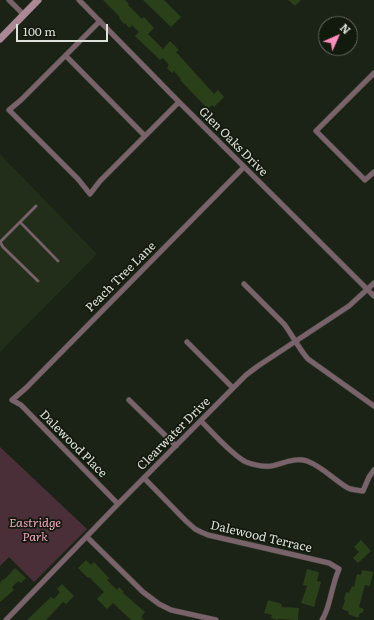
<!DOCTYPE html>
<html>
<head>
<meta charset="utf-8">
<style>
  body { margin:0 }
  #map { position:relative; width:374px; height:620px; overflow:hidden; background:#1b2316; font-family:Literata,serif }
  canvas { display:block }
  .north { position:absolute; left:318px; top:16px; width:40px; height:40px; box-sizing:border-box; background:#12190d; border:1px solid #63695f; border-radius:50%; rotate:45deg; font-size:11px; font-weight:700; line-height:16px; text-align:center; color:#dde2da }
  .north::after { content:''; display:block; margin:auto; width:14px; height:18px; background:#ff8ebb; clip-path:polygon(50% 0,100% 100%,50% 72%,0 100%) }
  .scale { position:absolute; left:16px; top:24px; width:92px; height:18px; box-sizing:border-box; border:2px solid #dde2da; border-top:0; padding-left:5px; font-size:12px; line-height:14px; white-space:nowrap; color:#dde2da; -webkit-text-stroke:3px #12190d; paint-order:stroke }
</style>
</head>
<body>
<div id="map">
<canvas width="374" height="620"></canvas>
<div class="north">N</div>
<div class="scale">100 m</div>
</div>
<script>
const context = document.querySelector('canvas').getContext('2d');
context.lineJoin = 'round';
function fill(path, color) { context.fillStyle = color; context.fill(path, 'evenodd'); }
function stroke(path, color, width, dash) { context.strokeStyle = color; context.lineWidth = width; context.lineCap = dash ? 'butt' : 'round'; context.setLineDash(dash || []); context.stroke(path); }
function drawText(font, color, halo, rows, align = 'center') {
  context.font = font + ' Literata,serif'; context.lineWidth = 3.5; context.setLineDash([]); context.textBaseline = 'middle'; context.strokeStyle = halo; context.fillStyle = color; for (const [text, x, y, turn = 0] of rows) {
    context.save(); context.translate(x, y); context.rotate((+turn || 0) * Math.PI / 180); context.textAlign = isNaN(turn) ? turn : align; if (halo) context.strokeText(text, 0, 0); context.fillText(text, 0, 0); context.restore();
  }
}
fill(new Path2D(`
  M0,154L97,254L0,352Z`), '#222d1a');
fill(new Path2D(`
  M0,447L87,529L34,582L9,557L0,566Z`), '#4a2e38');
fill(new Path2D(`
  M103,0H125L129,4L128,5L142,19L144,17L154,28L148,34L163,49L170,41L179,50L176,52L214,94L218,90L224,97L214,107L212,105L208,109L180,80L181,79L174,71L172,73L167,68L169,65L163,58L160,60L135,36L139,32L132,25L129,28L125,23L124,24L119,18L120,17Z
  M143,0H164L181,17L171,27Z
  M288,0H301L295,6Z
  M361,540L371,551L358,563L353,558L359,552L354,547Z
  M86,560L91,565L94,562L109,578L107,580L117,590L119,587L124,592L123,593L145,612L141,617L144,620H131L113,603L107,609L97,599L104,592L89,577L88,578L78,568Z
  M15,568L26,578L21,583L18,581L12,587L14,590L0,602V583L3,579L4,580Z
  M307,569L319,572L317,581L321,582L314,607L301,603L307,586L303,585Z
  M362,570L373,572L370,586L365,585L359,607L364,609L362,613H360L358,618L348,614L349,612L342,609L345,600L344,599L346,592L349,593L352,586L354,587L357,574L361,575Z
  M62,584L74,596L66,604L63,602L46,620H27L51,597L54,599L60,592L57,589Z
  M268,600L282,604L281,607L299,608L298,620L278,619L277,620L271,618L272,615L264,613Z`), '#2a4018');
const lane = new Path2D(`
  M36,206L0,242L3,247L38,281
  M20,222L58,261`);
const street = new Path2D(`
  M9,0L24,15
  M79,0L179,102L374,296
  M100,21L21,100L9,110L78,179L90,194L100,181L179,102
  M66,56L145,136
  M374,73L316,131L365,180L374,172
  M244,284L284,324C293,336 299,349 308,359L374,406
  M187,342L233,388
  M129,400L176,446
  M201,421C212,432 233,456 246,462C254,465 263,467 271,466C283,464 294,457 307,461C323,467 334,480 348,488C352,490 358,490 363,491L369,477L374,470
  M144,478L186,521L195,529L201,532L208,535L329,563L339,569C337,574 335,579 334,584C330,596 329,609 322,620
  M118,504L21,405L12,400L26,388L244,167
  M87,537L143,592L159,604L171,610L216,620
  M6,620L118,504L246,375L258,366L349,306L374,283`);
const secondary = new Path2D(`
  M0,39L38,0`);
stroke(lane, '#363e31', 3.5);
stroke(street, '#363e31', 6);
stroke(secondary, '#363e31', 8);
stroke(lane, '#79626a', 2.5);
stroke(street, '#79626a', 5);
stroke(secondary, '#ac8895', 7);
drawText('12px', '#dde2da', '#12190d', [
  ["Glen Oaks Drive",233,142,45],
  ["Peach Tree Lane",121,277,-45],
  ["Clearwater Drive",174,434,-45],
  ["Dalewood Place",73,444,45],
  ["Dalewood Terrace",261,537,13]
]);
drawText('italic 12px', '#f5a6c3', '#12190d', [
  ["Eastridge",35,523],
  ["Park",35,537]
]);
</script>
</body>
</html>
